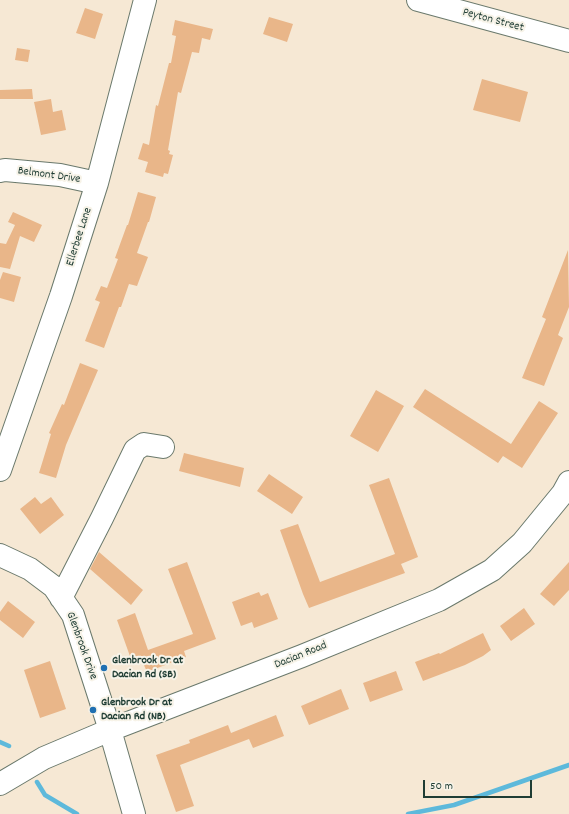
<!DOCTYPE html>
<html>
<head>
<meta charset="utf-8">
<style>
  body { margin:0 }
  #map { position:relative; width:569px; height:814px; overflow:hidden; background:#f6e8d4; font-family:Dekko,sans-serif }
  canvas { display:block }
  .scale { position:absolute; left:423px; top:780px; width:109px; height:18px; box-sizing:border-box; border:2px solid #1f3d34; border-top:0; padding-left:5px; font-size:12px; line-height:14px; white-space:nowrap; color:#1f3d34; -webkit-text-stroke:3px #f7f3e8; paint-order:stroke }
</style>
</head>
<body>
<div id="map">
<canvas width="569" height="814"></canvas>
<div class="scale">50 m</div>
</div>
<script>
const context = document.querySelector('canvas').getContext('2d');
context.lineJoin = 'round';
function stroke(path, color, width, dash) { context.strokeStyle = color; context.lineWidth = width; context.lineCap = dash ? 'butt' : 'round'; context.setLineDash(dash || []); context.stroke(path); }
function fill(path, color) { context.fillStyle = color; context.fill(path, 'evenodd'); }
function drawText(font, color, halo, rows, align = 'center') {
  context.font = font + ' Dekko,sans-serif'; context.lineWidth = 4; context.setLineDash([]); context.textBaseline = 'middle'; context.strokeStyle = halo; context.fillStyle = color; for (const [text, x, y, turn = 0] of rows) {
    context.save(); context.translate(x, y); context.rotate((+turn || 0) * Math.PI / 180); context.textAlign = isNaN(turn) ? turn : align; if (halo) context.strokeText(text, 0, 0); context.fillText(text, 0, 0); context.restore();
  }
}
stroke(new Path2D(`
  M0,742L9,746
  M37,782L45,795L77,814
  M408,814L454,805L569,765`), '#5db9db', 4.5);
fill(new Path2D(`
  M85,8L103,14L95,39L76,33Z
  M269,17L293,24L287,42L263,34Z
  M175,20L213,29L210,40L202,38L199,53L192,52L181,93L178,92L168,150L170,151L169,154L173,155L168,174L164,173L163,177L145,172L148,162L138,159L143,143L149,145L156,105L158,106L169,63H171L176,36L172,35Z
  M17,48L30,50L28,62L15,60Z
  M482,79L528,92L520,122L473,110Z
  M32,89L33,99H0V90Z
  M51,99L53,112L62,110L66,130L41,135L34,102Z
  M138,192L156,197L149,222H148L137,253L148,257L137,286L129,284L121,307H119L104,348L85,341L100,302L95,300L101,286L107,288L118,259L115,258L127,225H128Z
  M13,212L42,225L34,242L20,236L10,269L0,267V243L6,244L15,225L8,222Z
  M568,250L569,307L558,335L563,338L544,386L522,378L546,319L542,317Z
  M3,272L21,277L14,302L0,298V280Z
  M80,363L98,370L66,445L56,478L39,473L51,434L49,433L62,404L64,405Z
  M425,389L511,444L539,401L558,413L522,468L503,456L498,463L413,407Z
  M376,390L404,406L378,452L350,436Z
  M184,453L244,468L240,487L179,471Z
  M269,474L303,497L292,514L257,491Z
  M389,478L418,557L401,564L405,573L309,608L303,594L280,530L298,524L320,582L395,554L369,485Z
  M35,497L41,504L51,497L64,515L40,534L20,509Z
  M99,552L143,590L131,605L90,569Z
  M187,562L216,639L184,651L186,657L147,672L140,656L131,659L117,620L135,613L148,650L193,634L168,569Z
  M569,562V590L554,606L540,594Z
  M259,592L261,596L268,593L278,619L254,628L252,622L241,626L232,602Z
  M8,601L35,622L23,638L0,620V612Z
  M524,608L535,624L511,641L500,626Z
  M483,633L491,650L483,656L465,665L423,681L415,662L439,653L440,654Z
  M50,661L66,709L40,718L24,670Z
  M396,671L403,690L370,702L363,683Z
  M341,689L349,709L309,725L301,706Z
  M276,715L284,736L253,748L249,739L180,765L194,806L176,812L156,755L190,743L189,740L228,725L231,733Z`), '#e9b689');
const minor = new Path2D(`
  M418,0L569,41
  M0,171L5,170L60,175L97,183
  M0,470L61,296L97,183L145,0
  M0,555L30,569L54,587L73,615L110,730L134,814
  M61,598L102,518L135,450L144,444L163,447
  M0,784L44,758L110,730L302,656L439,600L492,570L522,543L563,493L569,482`);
stroke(minor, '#6a796c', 24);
stroke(minor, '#fff', 22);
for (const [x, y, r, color] of [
  [104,668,4,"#1f6fb2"],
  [93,710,4,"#1f6fb2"]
]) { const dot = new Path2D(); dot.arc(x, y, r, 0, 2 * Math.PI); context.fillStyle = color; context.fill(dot); stroke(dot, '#f7f3e8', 1.5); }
drawText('12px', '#1f3d34', '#f7f3e8', [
  ["Peyton Street",493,21,15],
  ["Belmont Drive",49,176,8],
  ["Ellerbee Lane",80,237,-72],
  ["Glenbrook Drive",81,646,70],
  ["Dacian Road",301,656,-22]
]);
drawText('bold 12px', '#1f3d34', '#f7f3e8', [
  ["Glenbrook Dr at",112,661],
  ["Dacian Rd (SB)",112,675],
  ["Glenbrook Dr at",101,703],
  ["Dacian Rd (NB)",101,717]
], 'left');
</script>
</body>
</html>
